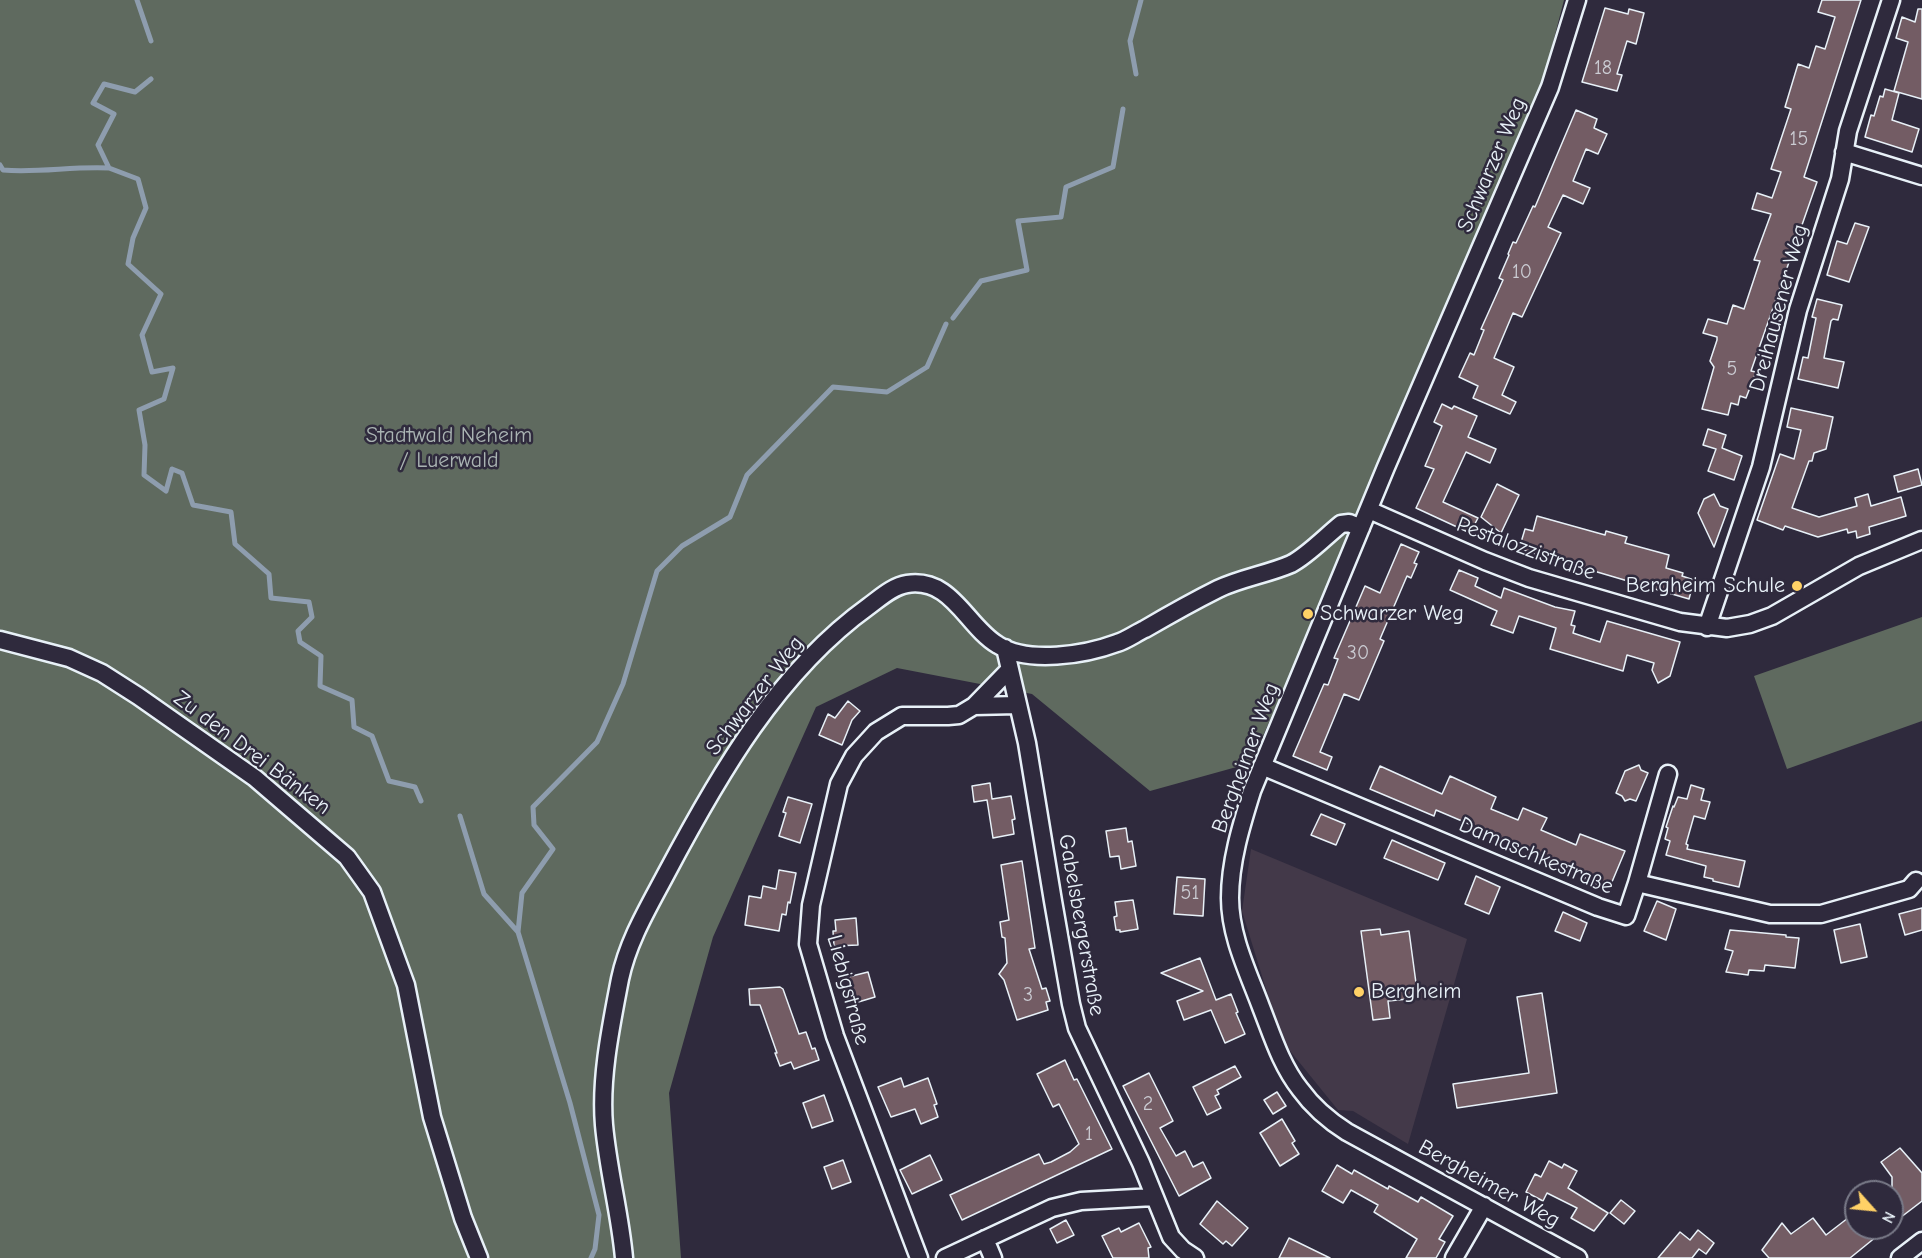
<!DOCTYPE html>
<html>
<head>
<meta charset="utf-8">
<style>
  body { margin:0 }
  #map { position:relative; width:1922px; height:1258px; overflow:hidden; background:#2f2a3d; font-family:"Comic Neue",sans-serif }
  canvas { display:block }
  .north { position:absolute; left:1844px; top:1180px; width:60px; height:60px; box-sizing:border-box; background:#2f2a3d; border:2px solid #797a88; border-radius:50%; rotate:117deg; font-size:16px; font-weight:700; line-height:24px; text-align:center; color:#e8f1f8 }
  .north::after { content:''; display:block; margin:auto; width:21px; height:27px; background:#ffd166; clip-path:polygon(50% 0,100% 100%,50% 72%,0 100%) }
</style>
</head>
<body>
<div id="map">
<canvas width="1922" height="1258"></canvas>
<div class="north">N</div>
</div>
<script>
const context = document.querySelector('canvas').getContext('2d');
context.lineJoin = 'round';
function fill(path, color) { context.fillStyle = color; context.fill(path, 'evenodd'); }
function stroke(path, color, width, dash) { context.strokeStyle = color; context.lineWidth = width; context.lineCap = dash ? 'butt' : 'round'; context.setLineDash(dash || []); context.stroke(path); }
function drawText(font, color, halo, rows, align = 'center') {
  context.font = font + ' "Comic Neue",sans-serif'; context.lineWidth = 5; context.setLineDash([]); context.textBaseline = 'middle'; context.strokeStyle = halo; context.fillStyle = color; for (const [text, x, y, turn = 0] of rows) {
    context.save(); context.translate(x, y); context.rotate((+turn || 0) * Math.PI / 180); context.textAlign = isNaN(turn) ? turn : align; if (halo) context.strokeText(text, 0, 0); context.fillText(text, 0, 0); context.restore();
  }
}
fill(new Path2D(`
  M1251,849L1467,939L1408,1144L1353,1111L1338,1110L1282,1041L1242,911Z`), '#433949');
fill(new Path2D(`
  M0,0H1564L1542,85L1413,395L1251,763L1150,791L1032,694L897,668L816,707L713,937L669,1093L681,1258H0Z
  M1922,617V721L1787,769L1754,676Z`), '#5f6a5f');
stroke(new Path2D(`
  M137,0L151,41
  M1136,74L1130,41L1141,0
  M151,79L135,92L104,84L93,103L114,114L98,145L109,168L138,179L146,208L133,238L128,264L161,294L142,335L152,372L173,368L164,399L139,410L145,445L144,475L166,491L172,469L182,473L193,505L231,512L235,544L269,574L271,598L309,602L312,617L298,631L300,642L321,656L320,686L352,700L354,727L372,736L389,781L415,787L421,801
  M0,165L3,170C39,173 73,166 109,168
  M953,318L981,281L1027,270L1018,221L1061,217L1066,187L1113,167L1123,109
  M460,816L484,894L518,932
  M591,1258L595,1249L599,1215L570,1103L518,932L522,893L553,849L534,825L533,807L597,742L623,684L657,571L682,546L730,517L747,475L833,387L887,392L927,367L946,324`), '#8e9dae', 5);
const building = new Path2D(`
  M1822,0H1861L1804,177L1817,182L1751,371L1756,372L1746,398L1740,396L1738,405L1731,403L1728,415L1702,409L1714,367L1710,361L1717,340V337L1703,333L1708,319L1727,324L1733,305L1744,309L1760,261L1754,260L1771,214L1752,209L1757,193L1772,198L1781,172L1771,169L1791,109L1785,107L1798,64L1809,68L1816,46L1825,49L1835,17L1818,12Z
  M1605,8L1628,14L1629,9L1644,13L1636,44L1627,41L1617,74L1622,75L1617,91L1582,82Z
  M1918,9H1922V99L1894,91L1908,42L1896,38L1902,17L1915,22Z
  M1885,89L1899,93L1892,120L1919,129L1912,152L1865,137L1871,115L1874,116L1880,96L1883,97Z
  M1576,110L1597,119L1594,128L1607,134L1598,154L1586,149L1573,181L1590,188L1583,204L1563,195L1548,227L1561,233L1522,317L1513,313L1494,358L1514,367L1502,395L1516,402L1510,414L1473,398L1478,386L1459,377L1470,353L1474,355L1484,330L1481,329L1503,280L1499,278L1509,255L1508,254L1513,242L1516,243L1533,206L1535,207Z
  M1855,223L1869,227L1849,282L1827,275L1837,241L1847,244Z
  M1817,299L1842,305L1838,320L1833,319L1831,321L1824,358L1844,362L1838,388L1798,379L1803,357L1808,358L1816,318L1812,317Z
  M1442,404L1452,409L1454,406L1477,416L1468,437L1496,449L1490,463L1466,452L1443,502L1478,518L1470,533L1416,508L1434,469L1425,466L1442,426L1434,422Z
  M1791,408L1833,417L1826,449L1814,453L1812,461H1809L1792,508L1819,517L1857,506L1855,498L1868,494L1871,506L1901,497L1906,516L1869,527L1870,534L1857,538L1856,531L1848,533L1847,529L1818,537L1785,526L1783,530L1757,520L1780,454L1794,459L1801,430L1787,427Z
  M1708,429L1726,435L1722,448L1742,456L1734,480L1708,471L1716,449L1703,445Z
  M1918,469L1922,485L1898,492L1894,476Z
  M1497,484L1519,495L1501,533L1481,517Z
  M1714,494L1720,506L1728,509L1714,547L1698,513L1704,499Z
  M1537,516L1605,535L1606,531L1627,537L1625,543L1669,555L1666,568L1683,573L1682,576L1694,580L1689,599L1519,549L1525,529L1533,531Z
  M1401,544L1419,552L1414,563L1417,564L1411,578L1407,576L1380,639L1384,641L1359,700L1344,694L1320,752L1332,757L1327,770L1293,756L1324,684L1328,685L1338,659L1334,658L1365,586L1380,593Z
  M1459,570L1478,578L1475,586L1501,598L1504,588L1555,607L1575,611L1571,625L1575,626L1573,633L1600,642L1607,621L1680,642L1670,676L1658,683L1652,670L1654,663L1627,655L1623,671L1550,649L1556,628L1519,616L1513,633L1491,625L1497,611L1450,590Z
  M848,701L860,711L852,720L842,745L819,735L828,714L835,718Z
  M1639,765L1641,770L1648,773L1636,801L1630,799L1625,801L1622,796L1616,793L1625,771Z
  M1380,766L1442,794L1450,776L1496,797L1491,809L1518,820L1523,808L1547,818L1541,830L1576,845L1580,834L1625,851L1609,889L1585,879L1587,874L1436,810L1434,816L1370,789Z
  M990,783L992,799L1011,796L1015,819L1012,820L1014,834L993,838L987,800L974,802L972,786Z
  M1691,785L1704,789L1701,800L1710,802L1705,819L1694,816L1686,844L1688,845L1687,849L1745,861L1739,887L1713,881V879L1704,877L1706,866L1666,855L1670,841L1665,839L1668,828L1666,827L1673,806L1674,807L1678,797L1687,799Z
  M788,797L812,804L800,843L779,836L786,813L783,812Z
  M1321,814L1345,824L1336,845L1311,835Z
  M1126,828L1128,842L1132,841L1136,866L1121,869L1119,856L1110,857L1106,831Z
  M1392,840L1445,863L1438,880L1384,858Z
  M1022,861L1035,948L1029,949L1042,989L1046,988L1050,1001L1046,1002L1048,1010L1017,1020L1004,980L999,974L1007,963L1005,938L1002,937L1000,922L1009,920L1001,865Z
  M779,870L796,873L790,903L788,902L786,915L782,914L779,931L745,925L749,896L761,898L763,886L776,889Z
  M1476,876L1500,887L1489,914L1465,904Z
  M1177,877L1205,879L1203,916L1174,914Z
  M1133,900L1138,929L1120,932V930H1116L1114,917L1117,916L1115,902Z
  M1657,901L1676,909L1666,940L1644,931Z
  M1922,908V930L1905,935L1899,914Z
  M1563,912L1587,923L1580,941L1555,931Z
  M856,918L858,945L834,946L833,931H836L835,920Z
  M1860,924L1867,957L1841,963L1834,930Z
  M1380,929L1381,935L1409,931L1418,998L1388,1001L1390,1018L1373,1020L1361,931Z
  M1730,930L1786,935V937L1799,938L1795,968L1765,965L1764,971L1749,970L1748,975L1726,972L1733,951L1725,949Z
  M1200,958L1216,1000L1231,994L1238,1012L1236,1013L1245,1034L1225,1043L1211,1010L1184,1020L1177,1001L1203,991L1161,973Z
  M868,972L875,997L855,1003L848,977Z
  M780,987L783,989L799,1034L806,1032L812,1049L815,1048L819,1060L794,1069L791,1062L780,1066L775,1053H777L760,1005H750L749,989Z
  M1542,993L1557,1093L1457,1108L1453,1084L1529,1073L1517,997Z
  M1065,1060L1074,1080L1077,1079L1112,1149L962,1220L950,1195L1039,1154L1044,1164L1051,1162L1070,1152L1079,1144L1059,1104L1053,1107L1037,1074Z
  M1235,1066L1241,1077L1217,1090L1219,1094L1215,1096L1221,1108L1207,1115L1193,1087Z
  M1149,1073L1173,1121L1160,1128L1176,1156L1185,1151L1193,1167L1203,1162L1211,1178L1179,1196L1123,1086Z
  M901,1078L904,1087L928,1078L937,1104L934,1105L938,1117L921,1124L915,1109L891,1117L878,1087Z
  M1277,1092L1286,1106L1273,1114L1264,1100Z
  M824,1095L833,1121L812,1128L803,1103Z
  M1282,1119L1295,1141L1292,1143L1299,1154L1280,1166L1260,1133Z
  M1900,1148L1922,1173V1201L1892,1224V1177L1881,1162Z
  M930,1155L942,1180L912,1194L900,1170Z
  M843,1160L851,1182L832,1189L824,1167Z
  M1549,1161L1562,1168L1564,1164L1577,1171L1568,1188L1608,1213L1594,1231L1571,1218L1577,1208L1547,1193L1543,1201L1526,1192L1535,1174L1541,1177Z
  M1337,1165L1352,1174L1354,1170L1388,1189L1389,1186L1418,1202L1421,1197L1453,1216L1439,1239L1445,1242L1436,1258H1406L1417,1239L1374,1212L1378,1205L1351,1190L1343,1203L1322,1191Z
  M1621,1200L1635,1211L1624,1224L1610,1213Z
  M1217,1201L1248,1228L1232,1246L1226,1241L1223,1244L1200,1224Z
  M1813,1218L1826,1235L1848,1218L1856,1228H1887L1850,1258H1769L1762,1250L1782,1223L1791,1234Z
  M1066,1220L1074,1235L1057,1243L1050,1229Z
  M1139,1223L1151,1247L1148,1248L1149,1258H1113L1102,1236L1119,1228L1121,1232Z
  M1698,1230L1714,1243L1706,1254L1699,1249L1692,1258H1658L1680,1232L1690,1240Z
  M1289,1238L1330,1258H1279Z`);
fill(building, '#735c64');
stroke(building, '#e8f1f8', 1.5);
const minor = new Path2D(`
  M1577,0L1550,87L1386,467L1252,791C1241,826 1230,862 1230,898C1230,936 1248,972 1261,1007C1272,1035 1281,1065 1300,1089C1313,1107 1328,1120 1347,1132L1578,1258
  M1844,152L1922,176
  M1369,510L1485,561L1529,578L1680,622L1727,628L1750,624L1772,616L1859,566L1922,540
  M1707,627L1761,467L1798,310L1840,179L1848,131L1891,0
  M0,640L69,658L102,673L138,696L255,778L347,857L372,892L406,985L432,1117L463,1218L479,1258
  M1005,648L1027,743L1053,901L1071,1004L1077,1028L1141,1163L1171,1237L1183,1250L1195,1258
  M974,706L1009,670
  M1262,766L1598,907L1626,916L1637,883L1770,914H1821L1909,889L1916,881
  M1637,883L1668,774
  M985,1239L993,1258
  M624,1258C620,1213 608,1170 604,1125C600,1078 611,1026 620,979C628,941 648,908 666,874C718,776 777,672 869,606C880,598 893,586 907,584C952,577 966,626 998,645C1028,664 1085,655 1117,643C1127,640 1136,633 1145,629C1169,615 1194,601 1218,589C1241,578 1268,574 1291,564C1307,556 1326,536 1341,524L1349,523L1361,528
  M919,1258L835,1036L808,944L811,905L839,784L854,756L876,732L902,716H948L959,715L974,706L1017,705
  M945,1258L1052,1208L1081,1201L1154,1197
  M1454,1258L1484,1206
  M1900,1258L1922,1241`);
stroke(minor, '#e8f1f8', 21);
stroke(minor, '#2f2a3d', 16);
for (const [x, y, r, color] of [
  [1797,586,6,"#ffd166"],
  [1308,614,6,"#ffd166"],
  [1359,992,6,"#ffd166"]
]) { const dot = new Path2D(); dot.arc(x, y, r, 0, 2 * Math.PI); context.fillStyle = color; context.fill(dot); stroke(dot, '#2f2a3d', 2); }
drawText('20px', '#cbccd3', null, [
  ["18",1603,68],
  ["15",1799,139],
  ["10",1522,272],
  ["5",1732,369],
  ["30",1358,653],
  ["51",1190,893],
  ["3",1028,995],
  ["2",1148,1104],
  ["1",1089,1134]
]);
drawText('22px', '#e8f1f8', '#2f2a3d', [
  ["Schwarzer Weg",1492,165,-67],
  ["Dreihausener Weg",1779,308,-75],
  ["Pestalozzistraße",1526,549,20],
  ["Schwarzer Weg",755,696,-52],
  ["Zu den Drei Bänken",252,753,37],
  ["Bergheimer Weg",1246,758,-70],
  ["Damaschkestraße",1536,856,23],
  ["Gabelsbergerstraße",1081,925,80],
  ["Liebigstraße",848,990,75],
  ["Bergheimer Weg",1489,1184,29]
]);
drawText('22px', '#aab4b3', '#2f2a3d', [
  ["Stadtwald Neheim",449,436],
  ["/ Luerwald",449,461]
]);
drawText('22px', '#e8f1f8', '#2f2a3d', [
  ["Bergheim Schule",1785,586,"right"],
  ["Schwarzer Weg",1320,614],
  ["Bergheim",1371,992]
], 'left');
</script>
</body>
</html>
